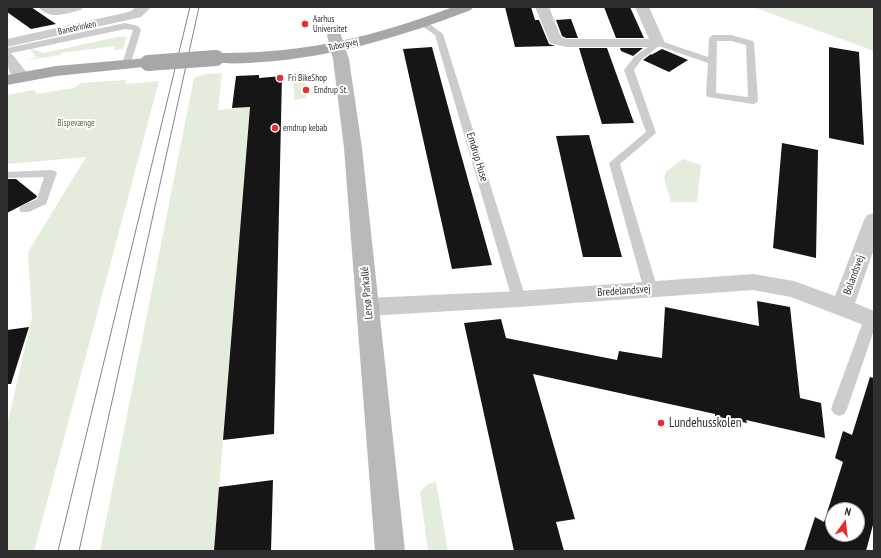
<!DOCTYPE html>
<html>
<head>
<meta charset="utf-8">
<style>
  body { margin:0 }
  #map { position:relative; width:881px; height:558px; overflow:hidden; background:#fff; font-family:"PT Sans Narrow",sans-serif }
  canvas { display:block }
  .frame { position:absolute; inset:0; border:8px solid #2f2f2f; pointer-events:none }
  .north { position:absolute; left:825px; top:502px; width:40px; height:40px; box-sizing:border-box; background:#fff; border:1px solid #acacac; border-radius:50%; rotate:15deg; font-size:11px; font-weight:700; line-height:16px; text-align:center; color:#2f2f2f }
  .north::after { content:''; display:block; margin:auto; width:14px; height:18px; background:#e92d2e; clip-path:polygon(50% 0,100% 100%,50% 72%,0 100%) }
</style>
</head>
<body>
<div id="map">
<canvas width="881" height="558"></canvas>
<div class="frame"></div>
<div class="north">N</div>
</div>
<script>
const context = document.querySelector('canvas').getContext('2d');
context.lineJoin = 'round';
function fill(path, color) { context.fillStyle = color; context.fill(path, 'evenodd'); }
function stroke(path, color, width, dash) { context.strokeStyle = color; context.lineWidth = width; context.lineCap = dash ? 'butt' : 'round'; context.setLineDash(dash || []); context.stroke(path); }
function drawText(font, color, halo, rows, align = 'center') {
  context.font = font + ' "PT Sans Narrow",sans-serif'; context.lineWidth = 4; context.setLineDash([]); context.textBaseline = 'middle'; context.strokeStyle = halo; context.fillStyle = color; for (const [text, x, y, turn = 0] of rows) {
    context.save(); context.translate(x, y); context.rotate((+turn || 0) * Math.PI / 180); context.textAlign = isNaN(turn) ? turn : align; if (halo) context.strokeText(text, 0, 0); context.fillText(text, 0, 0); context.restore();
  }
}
fill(new Path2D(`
  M753,7H874V51Z
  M117,37H126L123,49L114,50L115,46L61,53V55L26,60L36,57L29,48L44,53Z
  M305,71V87H301V94L306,93V98L294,100V72Z
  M222,73L218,110L250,107L214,551H100L194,78L206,74Z
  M126,80L125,84L159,81L34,551H7V425L32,317L28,252L86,157L7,164V95L34,90L37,94L74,88L81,83Z
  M683,159L701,165L697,202H671L664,178L667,171Z
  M436,482L448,551H428L420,492L428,484Z`), '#e4ecdc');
fill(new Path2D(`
  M7,7H31L56,24L31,29L7,12Z
  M505,7H531L535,20H539L549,44L555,46L515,47Z
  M604,7H630L644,38H616Z
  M571,19L578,38H566L562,36L556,20Z
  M432,47L458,144L492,265L452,269L403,49Z
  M829,47L859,52L864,145L829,138Z
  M579,48H607L634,123L602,124Z
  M620,48H643L633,56L621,51Z
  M662,49L688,60L669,72L643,60L651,54V55Z
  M259,75V78L282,76L274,434L223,440L250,107L232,108L236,76Z
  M589,135L622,257H583L556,136Z
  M782,143L818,150L816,258L773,248Z
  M7,179H16L37,196L36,198L7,213Z
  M757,301L790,307L800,398L821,403L825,438L746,420L747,423L715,416V414L533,374L575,519L556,522L564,551H514L464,323L501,319L506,338L617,360L619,351L662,358L665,307L759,326Z
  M29,327L11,384H7V330Z
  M870,377L874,378V521L866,551H804L815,517L824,522L843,462L835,458L843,431L852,435ZM833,510H857V534H833Z
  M273,480L271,551H214L219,487Z`), '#161616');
fill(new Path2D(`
  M424,20L443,34L526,299L524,302L519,304L514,302L512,299L435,35L421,25L420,23Z
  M125,23L138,26L141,30L130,66L127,67L122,64L133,30L125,29L7,54V48Z
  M713,35H731L753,41L754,43L758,101L756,103L753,104L708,97L706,95L708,63L659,46L641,60L634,70L656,133L620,164L658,290L656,293L651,295L646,293L644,290L609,163L646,132L624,70L635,56L658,40L708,57L709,38ZM717,41H731L746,45L748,97L716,93Z
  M51,170L55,171L57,173L46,204L29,212H21L19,209L21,206L37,199L44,177L7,178V172Z
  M871,314L874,315V330L847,409L844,414L839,416L834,414L831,409L864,319L866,315Z`), '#ccc');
fill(new Path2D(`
  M39,7H83L81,10C67,13 49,21 39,7Z
  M136,7H151L141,17L7,47V39L124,13L131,11Z
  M535,7H549L561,37L566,39H649L635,7H649L665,43L663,46L658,47H566L550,43Z
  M7,52L12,54L28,74L30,77L28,80C9,85 7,66 7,52Z
  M874,213V249L855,303L874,311V329L791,297L753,290L519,307L368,316L360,313L357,307L360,301L368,298L519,291L753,274L794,281L835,296L864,220L867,215Z`), '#ccc');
fill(new Path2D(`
  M334,31L339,32L341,35L349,59L362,148L405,551H375L344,148L333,59L327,35L329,32Z`), '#b9b9b9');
fill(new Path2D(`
  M453,7H473L471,10C403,36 334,57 262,62C246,63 227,65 211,61L208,58L211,55L216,53C302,54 374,37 453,7Z
  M148,58L153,60L156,63L153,66L56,76L7,85V75L56,66Z`), '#a7a7a7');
stroke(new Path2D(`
  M58,551L190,7
  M79,551L199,7`), '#848484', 1);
stroke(new Path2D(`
  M148,63L216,58`), '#a7a7a7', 16);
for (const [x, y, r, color] of [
  [305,24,4,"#e92d2e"],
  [280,78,4,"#e92d2e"],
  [306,90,4,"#e92d2e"],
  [275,128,4,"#e92d2e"],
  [661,423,4,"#e92d2e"]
]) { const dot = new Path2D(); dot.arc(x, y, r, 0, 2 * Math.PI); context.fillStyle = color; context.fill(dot); stroke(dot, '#fff', 1.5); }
drawText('9px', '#2f2f2f', '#fff', [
  ["Aarhus",313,19],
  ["Universitet",313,29],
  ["Fri BikeShop",288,78],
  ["Emdrup St.",314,90],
  ["emdrup kebab",283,128]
], 'left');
drawText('9px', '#2f2f2f', '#fff', [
  ["Banebrinken",77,28,-12],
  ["Tuborgvej",343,45,-12]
]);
drawText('9px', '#4e6b3b', '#fff', [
  ["Bispevænge",76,123]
]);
drawText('11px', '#2f2f2f', '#fff', [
  ["Emdrup Huse",477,157,73],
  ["Bolandsvej",854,275,-70],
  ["Bredelandsvej",624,291,-4],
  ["Lersø Parkallé",367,293,-95]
]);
drawText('13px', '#2f2f2f', '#fff', [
  ["Lundehusskolen",669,423]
], 'left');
</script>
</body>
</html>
